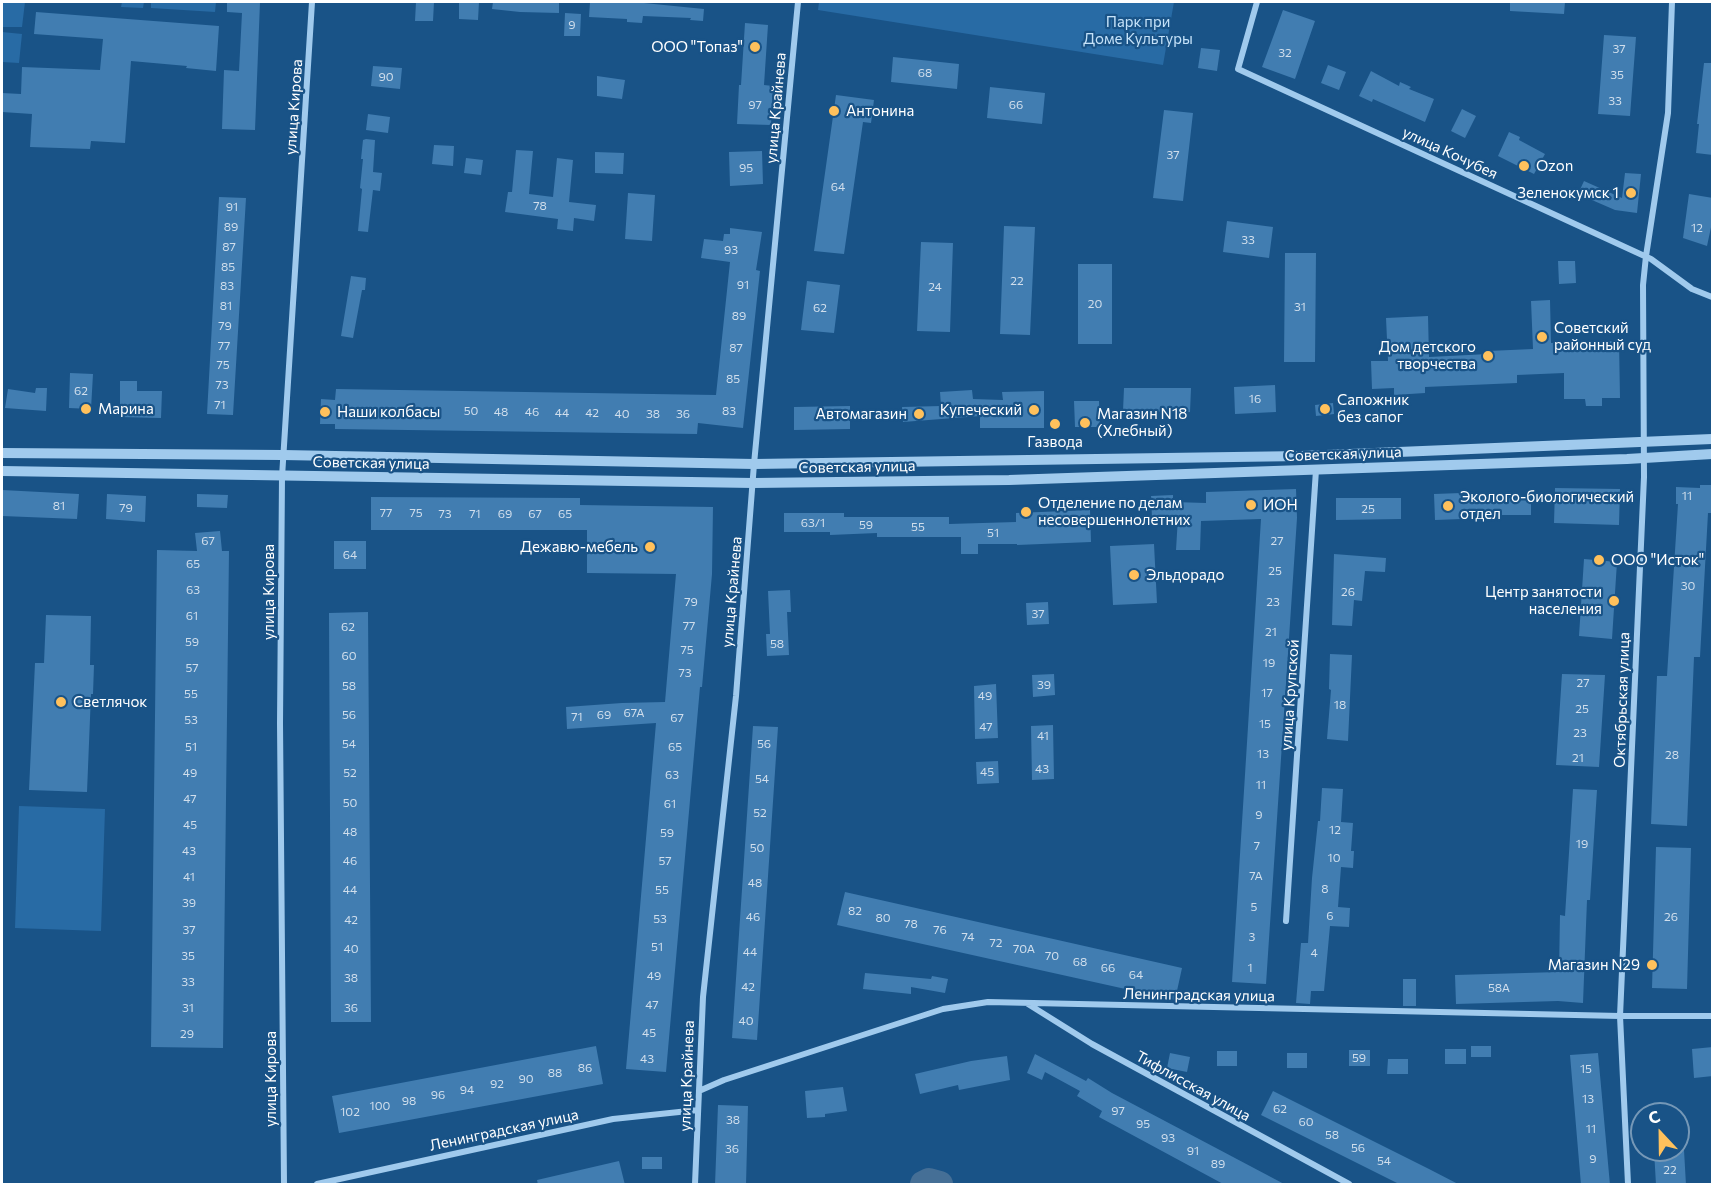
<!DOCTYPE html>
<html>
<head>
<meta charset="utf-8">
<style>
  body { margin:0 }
  #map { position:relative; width:1714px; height:1186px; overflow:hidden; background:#195387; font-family:Commissioner,sans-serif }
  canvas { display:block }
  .frame { position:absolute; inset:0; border:3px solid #fff; pointer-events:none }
  .north { position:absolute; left:1630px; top:1102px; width:60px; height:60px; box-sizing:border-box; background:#195387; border:2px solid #7598b7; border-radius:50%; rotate:338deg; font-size:16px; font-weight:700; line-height:24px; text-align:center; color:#fff }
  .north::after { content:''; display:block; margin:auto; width:21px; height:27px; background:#ffc15c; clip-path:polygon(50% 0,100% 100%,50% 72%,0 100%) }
</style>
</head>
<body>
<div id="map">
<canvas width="1714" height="1186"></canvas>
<div class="frame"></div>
<div class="north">С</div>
</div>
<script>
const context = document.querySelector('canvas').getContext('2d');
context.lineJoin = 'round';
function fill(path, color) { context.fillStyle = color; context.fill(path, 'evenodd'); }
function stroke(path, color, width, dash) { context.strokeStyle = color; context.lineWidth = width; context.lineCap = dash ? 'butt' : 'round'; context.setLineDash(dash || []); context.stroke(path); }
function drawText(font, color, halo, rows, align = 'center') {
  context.font = font + ' Commissioner,sans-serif'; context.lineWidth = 4.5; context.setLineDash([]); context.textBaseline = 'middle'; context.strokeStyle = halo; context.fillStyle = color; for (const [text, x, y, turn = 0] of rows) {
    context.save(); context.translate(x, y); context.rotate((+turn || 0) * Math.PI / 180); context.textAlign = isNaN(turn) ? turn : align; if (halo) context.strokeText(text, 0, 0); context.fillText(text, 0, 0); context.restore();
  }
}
fill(new Path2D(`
  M2,2H25L22,27H2Z
  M122,2H144L143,8L121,7Z
  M151,2H216L215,12L151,8Z
  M819,2H1174L1163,65L818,10Z
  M2,32L22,34L19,63L2,62Z
  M19,806L105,809L101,931L15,928Z`), '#286ba5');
stroke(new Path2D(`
  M923,1184L929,1181L940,1184`), '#456f96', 26);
fill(new Path2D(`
  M227,2H260L255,130L222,129L224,70L239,71L242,13L227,12Z
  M416,2H434L433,21H415Z
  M459,2H479L478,20L459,19Z
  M493,2H559V13L520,12L492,9Z
  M590,2H634L704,9L703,21L690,20L691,18L643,16L642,23L627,22V19L589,17Z
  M1510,2H1565L1564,14L1510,11Z
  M1283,10L1315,21L1295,79L1262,67Z
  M36,12L219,26L216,71L186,68L187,66L131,61L125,143L91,141L90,149L30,147L32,114L2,112V93L21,94L22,67L100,70L103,39L34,34Z
  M565,13L581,14L580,36H564Z
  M745,23L768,25L764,85L773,86L771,125L737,124L739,85H741Z
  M1604,35L1636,37L1630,116L1598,114Z
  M1201,48L1220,50L1217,71L1198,68Z
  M893,57L959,64L957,89L891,82Z
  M1704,63H1713V155L1696,153L1699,124H1697Z
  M1328,65L1346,72L1339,90L1321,83Z
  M373,66L402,68L400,89L371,86Z
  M1371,71L1399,86L1400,82L1411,87L1409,89L1434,99L1425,122L1373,99L1372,102L1359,96Z
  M597,76L625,80L622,99L597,96Z
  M990,87L1045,93L1042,124L987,118Z
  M836,95L874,100L871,123L863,122L844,254L814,251Z
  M1462,109L1476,116L1465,138L1451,131Z
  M1164,110L1193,113L1183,201L1153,198Z
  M368,114L390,117L388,133L366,130Z
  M1509,132L1520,137L1519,140L1545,154L1534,174L1498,156Z
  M366,139L375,140L373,172L382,173L380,191L373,190L368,232L358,231L362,189L360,188L363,159H361L363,140Z
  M434,145L454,146L453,166L432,164Z
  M516,150L533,151L529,194L553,197L557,158L573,160L569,202L596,205L594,221L574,218L573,231L557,229L558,219L505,212L508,192H512Z
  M762,151L763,184L730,186L729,152Z
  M595,152L624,153L623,174L595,173Z
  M466,158L483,160L481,175L464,173Z
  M1625,173L1641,174L1637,213L1615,210L1578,194L1584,181L1622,198Z
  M628,193L655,195L652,241L625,239Z
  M1689,194L1713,198V218L1707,246L1683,238Z
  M219,197L246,198L233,415L207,414Z
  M1227,221L1273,227L1269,258L1223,252Z
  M1004,226L1035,227L1030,335L1000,334Z
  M730,228L762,232L756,270L760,271L743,428L698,423L697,434L335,429V424H320L321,399L335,400L336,389L716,395L730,262L701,258L704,239L723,241L724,234H730Z
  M921,242L953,243L950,332L917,331Z
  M1285,253H1316L1315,362H1284Z
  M1558,261H1575L1576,283L1559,284Z
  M1078,264H1112V344H1078Z
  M351,276L366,278L365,290H362L353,338L341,336Z
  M807,281L840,285L834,333L801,330Z
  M1550,300L1551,343L1619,341L1620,398H1602V406H1586L1585,399H1564V373L1517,375V383L1425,387V393L1394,395V388L1372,389L1371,361H1388L1386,318L1428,316L1429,357L1488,354V351L1533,349L1531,301Z
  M70,373L93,374L91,409L69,408Z
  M120,381H137V391H162L161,418L120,417Z
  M1275,385L1276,412L1235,414L1234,387Z
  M36,388H47L46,411L5,408L8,389L35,393Z
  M1124,388H1191L1190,412L1123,411Z
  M972,390L973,399L1003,400L1002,392L1044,391V428H980V416L903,422L902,407L941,406L940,392Z
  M1074,401H1099L1100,427H1075Z
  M1333,403L1334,414L1316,416L1315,405Z
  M850,406V429L794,430V407Z
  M1700,485H1713V513H1708L1700,657H1694L1687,826L1651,824L1657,676H1667L1678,504H1676V487L1700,488Z
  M1555,488L1620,489L1619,525L1554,523Z
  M1296,489L1297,518L1266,984L1232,982L1261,519L1201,521L1200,550H1176L1178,517L1152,518L1151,496L1173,495V502L1206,503V492Z
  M2,490L79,494L77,519L2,516Z
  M1461,493V495L1480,494V498H1531V515H1488V513L1462,514V519L1435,520L1434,494Z
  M107,494L146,496L145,522L106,519Z
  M197,494L228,495L227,508L197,507Z
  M371,497L580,498V505L713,507L712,574L702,687H700L666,1072L626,1069L656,723L567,729L566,707L622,703L665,702L676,574L587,573V530H371Z
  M1336,498H1401V519L1336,520Z
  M1090,510L1091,542L1017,545V544H978V554H961V537H877V533L830,535V532H784V513H844V517H949V524L1016,522V513Z
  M220,531L222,551H229L223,1048L151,1047L157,550L197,551L195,533Z
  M334,541H366V569H334Z
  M1154,544L1157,603L1113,605L1110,546Z
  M1334,554L1386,558L1385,572L1365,571L1362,601L1354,600L1352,626L1332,625Z
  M1584,559L1617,562L1612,639L1579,636Z
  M790,590L791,612H787L789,655L767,656L766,634H770L768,591Z
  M1048,602L1049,624L1027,625L1026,603Z
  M368,612L371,1022H331L329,613Z
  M46,615L91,616L90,665H94L93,694H91L87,792L29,790L35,663H44Z
  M1330,654L1352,655L1348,741L1327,739L1331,690L1329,689Z
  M1054,674L1055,695L1033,697L1032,675Z
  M1562,674L1605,675L1599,767L1556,765Z
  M996,684L998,738L975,739L974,686Z
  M1053,725L1054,779L1032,780L1031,726Z
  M753,726L778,727L757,1040L732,1038Z
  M998,761L999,783L977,784L976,762Z
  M1322,788L1343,789L1341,822L1353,823L1351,851H1354L1353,868L1341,867L1338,907L1350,908L1349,927L1330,926L1324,991H1311L1310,1004L1296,1003L1301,943H1308L1312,878L1318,821H1320Z
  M1573,789L1597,790L1590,900H1587L1583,1003L1558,1001L1456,1004L1455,975L1559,972L1560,915L1565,916Z
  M1656,847L1691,848L1687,989L1652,988Z
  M845,892L1182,968L1175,1000L837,925Z
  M865,973L931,979L932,976L948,979L945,993L911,987V994L863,989Z
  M1403,979H1416V1006H1403Z
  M596,1046L603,1084L339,1133L332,1096Z
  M1471,1046H1491V1057H1471Z
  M1713,1047V1076L1694,1078L1692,1049Z
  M1445,1049H1466V1064H1445Z
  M1349,1050H1370V1066H1349Z
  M1217,1051H1237V1066H1217Z
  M1170,1053L1190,1057L1187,1072L1167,1068Z
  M1287,1053H1307V1068H1287Z
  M1598,1053L1610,1185H1581L1570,1055Z
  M1035,1054L1086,1081L1088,1078L1112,1093L1286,1185H1225L1099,1117L1102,1111L1077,1096L1080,1091L1045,1072L1042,1080L1027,1073Z
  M1007,1056L1010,1080L959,1090L958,1085L920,1094L915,1074L971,1061Z
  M1388,1059H1408V1074H1387Z
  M843,1087L847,1111L825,1114V1117L807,1118L805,1091Z
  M1273,1091L1429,1169L1460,1185H1401L1261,1115Z
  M718,1105L748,1106L746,1185H715Z
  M1654,1150H1684L1686,1185H1656Z
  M642,1157H662V1169H642Z
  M619,1161L625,1185H538L537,1180Z`), '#417db1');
stroke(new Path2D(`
  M1257,2L1238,69L1651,259L1692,289L1712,297
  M1286,921L1316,470
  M1028,1004L1092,1044L1349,1184
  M699,1091L724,1080L943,1009L988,1002L1620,1016H1712
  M284,1184L280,723L282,477L312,2
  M317,1184L613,1119L698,1110
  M695,1184L703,997L736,696L754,464L798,2
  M1628,1184L1620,1016L1644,477L1643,285L1646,256L1668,113L1672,2`), '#a0caed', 6);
stroke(new Path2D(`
  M2,453L283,455L754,464L1302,456L1712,439
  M2,471L753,483L1009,480L1627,459L1712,454`), '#a0caed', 10);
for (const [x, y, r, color] of [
  [755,47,6,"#ffc15c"],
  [834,111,6,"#ffc15c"],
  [1524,166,6,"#ffc15c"],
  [1631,193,6,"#ffc15c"],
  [1542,337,6,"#ffc15c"],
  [1488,356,6,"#ffc15c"],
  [86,409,6,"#ffc15c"],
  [1325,409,6,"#ffc15c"],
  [1034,410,6,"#ffc15c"],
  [325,412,6,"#ffc15c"],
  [919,414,6,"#ffc15c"],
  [1085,423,6,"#ffc15c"],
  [1055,424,6,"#ffc15c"],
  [1251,505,6,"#ffc15c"],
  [1448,506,6,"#ffc15c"],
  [1026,512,6,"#ffc15c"],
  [650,547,6,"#ffc15c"],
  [1599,560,6,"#ffc15c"],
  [1134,575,6,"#ffc15c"],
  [1614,601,6,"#ffc15c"],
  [61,702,6,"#ffc15c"],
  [1652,965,6,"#ffc15c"]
]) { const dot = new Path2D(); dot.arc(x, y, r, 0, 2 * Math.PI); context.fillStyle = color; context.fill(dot); stroke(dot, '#195387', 2); }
drawText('12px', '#d0deec', null, [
  ["9",572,25],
  ["37",1619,49],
  ["32",1285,53],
  ["68",925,73],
  ["35",1617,75],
  ["90",386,77],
  ["33",1615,101],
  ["97",755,105],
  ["66",1016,105],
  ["37",1173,155],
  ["95",746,168],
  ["64",838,187],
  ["78",540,206],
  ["91",232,207],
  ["89",231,227],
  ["12",1697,228],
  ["33",1248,240],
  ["87",229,247],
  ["93",731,250],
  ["85",228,267],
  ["22",1017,281],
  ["91",743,285],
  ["83",227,286],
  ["24",935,287],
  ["20",1095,304],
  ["81",226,306],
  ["31",1300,307],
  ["62",820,308],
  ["89",739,316],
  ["79",225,326],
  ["77",224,346],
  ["87",736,348],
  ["75",223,365],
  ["85",733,379],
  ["73",222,385],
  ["62",81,391],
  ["16",1255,399],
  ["71",220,405],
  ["50",471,411],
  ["83",729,411],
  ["48",501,412],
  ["46",532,412],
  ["44",562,413],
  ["42",592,413],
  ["40",622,414],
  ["38",653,414],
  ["36",683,414],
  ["11",1687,496],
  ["81",59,506],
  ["79",126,508],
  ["25",1368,509],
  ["77",386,513],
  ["75",416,513],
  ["73",445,514],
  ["71",475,514],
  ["69",505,514],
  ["67",535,514],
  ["65",565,514],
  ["63/1",813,523],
  ["59",866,525],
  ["55",918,527],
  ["51",993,533],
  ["67",208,541],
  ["27",1277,541],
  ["64",350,555],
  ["65",193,564],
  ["25",1275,571],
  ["30",1688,586],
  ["63",193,590],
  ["26",1348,592],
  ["79",691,602],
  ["23",1273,602],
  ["37",1038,614],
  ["61",192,616],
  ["77",689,626],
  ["62",348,627],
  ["21",1271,632],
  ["59",192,642],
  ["58",777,644],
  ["75",687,650],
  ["60",349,656],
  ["19",1269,663],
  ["57",192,668],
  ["73",685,673],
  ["27",1583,683],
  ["39",1044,685],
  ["58",349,686],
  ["17",1267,693],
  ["55",191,694],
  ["49",985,696],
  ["18",1340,705],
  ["25",1582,709],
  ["67А",634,713],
  ["56",349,715],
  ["69",604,715],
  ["71",577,717],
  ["67",677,718],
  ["53",191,720],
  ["15",1265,724],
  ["47",986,727],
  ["23",1580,733],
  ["41",1043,736],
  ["54",349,744],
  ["56",764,744],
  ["51",191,747],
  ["65",675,747],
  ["13",1263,754],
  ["28",1672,755],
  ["21",1578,758],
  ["43",1042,769],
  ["45",987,772],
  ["49",190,773],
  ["52",350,773],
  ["63",672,775],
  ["54",762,779],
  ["11",1261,785],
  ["47",190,799],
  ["50",350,803],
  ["61",670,804],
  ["52",760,813],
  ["9",1259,815],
  ["45",190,825],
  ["12",1335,830],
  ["48",350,832],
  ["59",667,833],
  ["19",1582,844],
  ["7",1257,846],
  ["50",757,848],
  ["43",189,851],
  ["10",1334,858],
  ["46",350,861],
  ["57",665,861],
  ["7А",1256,876],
  ["41",189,877],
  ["48",755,883],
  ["8",1325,889],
  ["44",350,890],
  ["55",662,890],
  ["39",189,903],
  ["5",1254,907],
  ["82",855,911],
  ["6",1330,916],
  ["46",753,917],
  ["26",1671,917],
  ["80",883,918],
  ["53",660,919],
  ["42",351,920],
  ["78",911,924],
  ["37",189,930],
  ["76",940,930],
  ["74",968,937],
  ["3",1252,937],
  ["72",996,943],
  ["51",657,947],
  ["40",351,949],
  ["70А",1024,949],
  ["44",750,952],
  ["4",1314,953],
  ["35",188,956],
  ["70",1052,956],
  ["68",1080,962],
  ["66",1108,968],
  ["1",1250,968],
  ["64",1136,975],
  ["49",654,976],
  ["38",351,978],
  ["33",188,982],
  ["42",748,987],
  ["58А",1499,988],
  ["47",652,1005],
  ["31",188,1008],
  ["36",351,1008],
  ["40",746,1021],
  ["45",649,1033],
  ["29",187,1034],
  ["59",1359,1058],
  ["43",647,1059],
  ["86",585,1068],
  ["15",1586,1069],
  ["88",555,1073],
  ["90",526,1079],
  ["92",497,1084],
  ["94",467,1090],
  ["96",438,1095],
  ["13",1588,1099],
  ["98",409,1101],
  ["100",380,1106],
  ["62",1280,1109],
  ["97",1118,1111],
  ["102",350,1112],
  ["38",733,1120],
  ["60",1306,1122],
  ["95",1143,1124],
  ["11",1591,1129],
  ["58",1332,1135],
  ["93",1168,1138],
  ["56",1358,1148],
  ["36",732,1149],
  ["91",1193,1151],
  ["9",1593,1159],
  ["54",1384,1161],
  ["89",1218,1164],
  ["22",1670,1170]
]);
drawText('15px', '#c5e2f9', '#195387', [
  ["Парк при",1138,22],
  ["Доме Культуры",1138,39]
]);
drawText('15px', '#fff', '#195387', [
  ["ООО \"Топаз\"",743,47,"right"],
  ["Антонина",846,111],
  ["Ozon",1536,166],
  ["Зеленокумск 1",1619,193,"right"],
  ["Советский",1554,328],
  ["районный суд",1554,345],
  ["Дом детского",1476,347,"right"],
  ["творчества",1476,364,"right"],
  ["Сапожник",1337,400],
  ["без сапог",1337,417],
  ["Марина",98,409],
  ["Купеческий",1022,410,"right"],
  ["Наши колбасы",337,412],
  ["Автомагазин",907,414,"right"],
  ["Магазин N18",1097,414],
  ["(Хлебный)",1097,431],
  ["Газвода",1055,442,"center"],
  ["Эколого-биологический",1460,497],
  ["отдел",1460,514],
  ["Отделение по делам",1038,503],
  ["несовершеннолетних",1038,520],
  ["ИОН",1263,505],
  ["Дежавю-мебель",638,547,"right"],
  ["ООО \"Исток\"",1611,560],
  ["Эльдорадо",1146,575],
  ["Центр занятости",1602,592,"right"],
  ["населения",1602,609,"right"],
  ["Светлячок",73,702],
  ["Магазин N29",1640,965,"right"]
], 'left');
drawText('15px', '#fff', '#195387', [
  ["улица Кирова",294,107,-86],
  ["улица Крайнева",776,108,-85],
  ["улица Кочубея",1450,153,25],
  ["Советская улица",1343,454,-2],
  ["Советская улица",371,463,1],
  ["Советская улица",857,467,-1],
  ["улица Кирова",269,592,-90],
  ["улица Крайнева",732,592,-85],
  ["улица Крупской",1290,695,-86],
  ["Октябрьская улица",1622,700,-88],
  ["Ленинградская улица",1199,995,1],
  ["улица Крайнева",687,1076,-88],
  ["улица Кирова",271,1079,-90],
  ["Тифлисская улица",1193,1086,29],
  ["Ленинградская улица",504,1130,-12]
]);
</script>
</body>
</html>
